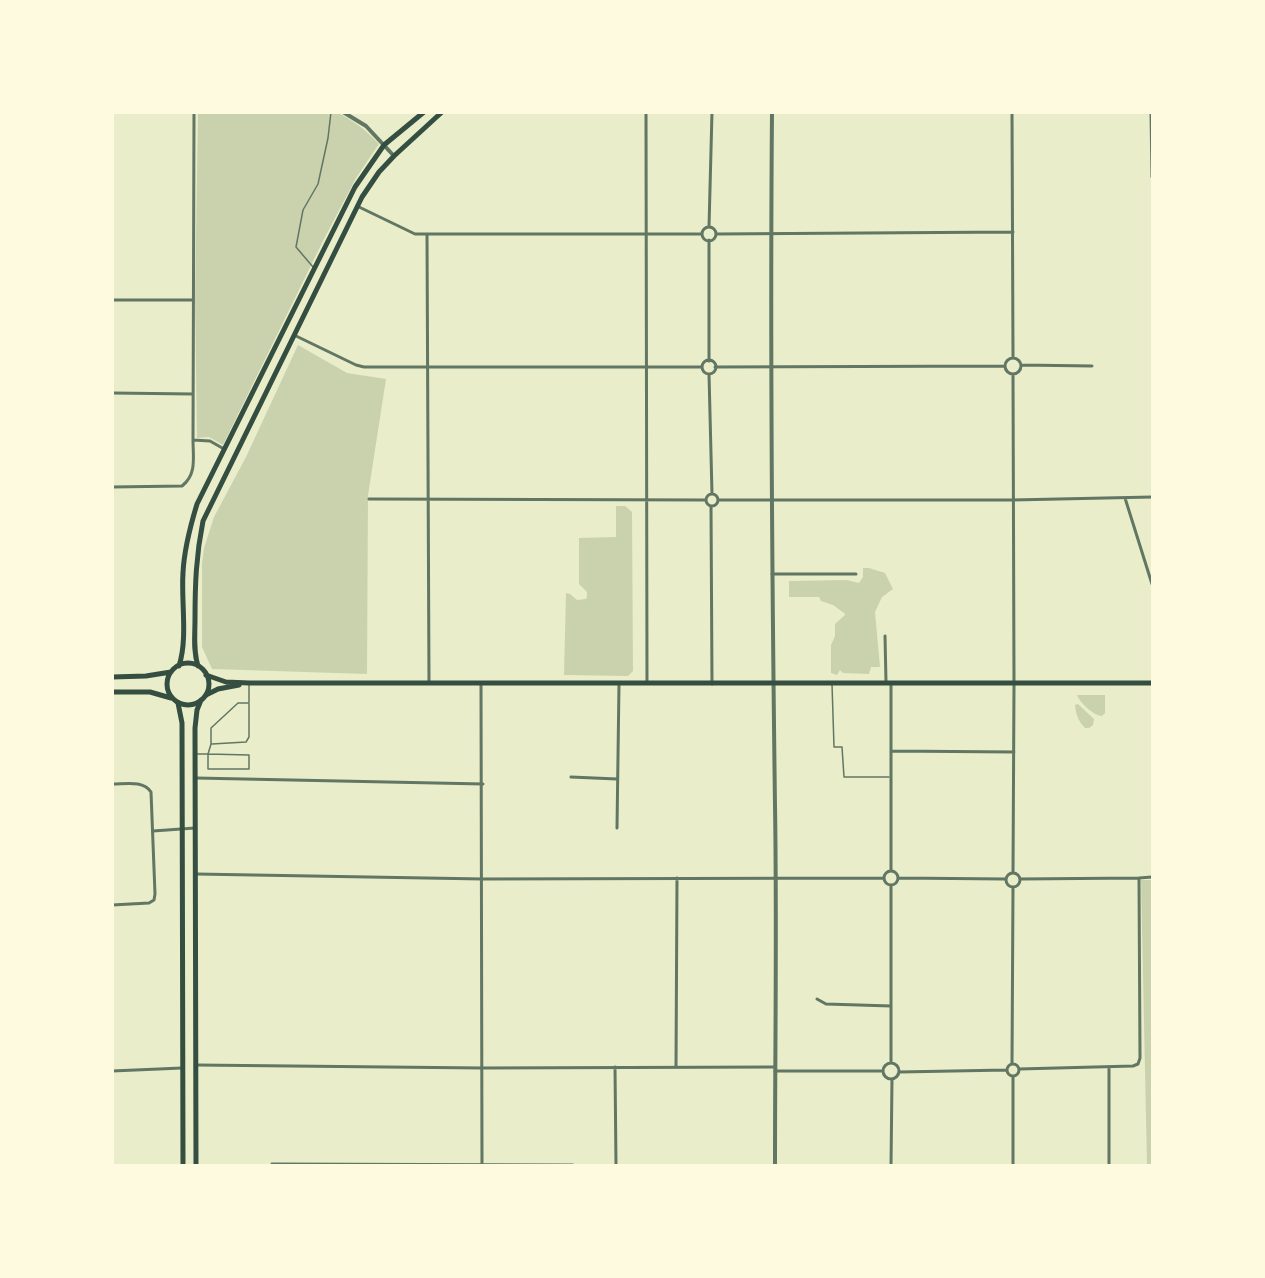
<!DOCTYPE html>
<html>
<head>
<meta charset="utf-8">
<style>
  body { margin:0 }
  #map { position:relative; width:1265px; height:1278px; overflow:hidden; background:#e9edc9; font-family:"DM Sans",sans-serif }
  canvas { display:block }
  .frame { position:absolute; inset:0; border:114px solid #fefae0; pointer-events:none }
</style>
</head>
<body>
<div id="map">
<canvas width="1265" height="1278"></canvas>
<div class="frame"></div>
</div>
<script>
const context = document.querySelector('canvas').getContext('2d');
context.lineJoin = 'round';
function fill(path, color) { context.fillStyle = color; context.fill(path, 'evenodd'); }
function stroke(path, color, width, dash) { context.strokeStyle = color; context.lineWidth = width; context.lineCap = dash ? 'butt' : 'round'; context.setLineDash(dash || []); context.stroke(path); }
fill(new Path2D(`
  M336,112C353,120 366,130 379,144L356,178L323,241L223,445L209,437L197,438L195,301L198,113Z
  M298,345L347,373L386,379L368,495L367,674L212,669L202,647V564L204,548L214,517L246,457Z
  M616,506H625L632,512L633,671L628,676L564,675L566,593L570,594L577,600L586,599L587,596V592L579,584V538L616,537Z
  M863,568H869L885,573L893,589L882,597L875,612L880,667H871L869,674L843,673L840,670L837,675L831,673V645L835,636V624L845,615L844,613L833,605L821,601L819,597H789V581L847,580L859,583L863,577Z
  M1077,695H1105V713L1102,716C1093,715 1080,703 1077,695Z
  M1078,704L1094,719L1093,725L1089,728H1085C1078,721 1076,714 1075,705Z
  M1141,880H1152V1166L1147,1165Z`), '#cad2ad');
stroke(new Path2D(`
  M313,267L296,247L303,210L318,184L328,138L331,112
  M832,684L834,747H842L844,777H889
  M212,744L246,742L249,737V704
  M196,754H208L211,744V728L238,703H249V684
  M208,754L249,755V769H208Z`), '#617663', 1.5);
stroke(new Path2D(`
  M194,112L193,440L210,441L224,449
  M646,112L647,682
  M1012,112L1013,357
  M1151,112L1152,177
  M357,206L415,234H702
  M709,227L712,112
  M702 234a7 7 0 1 1 14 0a7 7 0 1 1-14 0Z
  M427,234L429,682
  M716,234L1013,232
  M709,240V361
  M112,300H193
  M294,335L356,365L364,367H702
  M1005 366a8 8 0 1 1 16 0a8 8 0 1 1-16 0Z
  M702 367a7 7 0 1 1 14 0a7 7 0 1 1-14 0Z
  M1021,365L1092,366
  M715,367L1004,366
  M709,374L712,494
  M1013,374L1014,684L1013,873
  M112,393L193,394
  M112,487L182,486C197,474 193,458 193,440
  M706 500a6 6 0 1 1 12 0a6 6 0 1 1-12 0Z
  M1125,498L1152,584
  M369,499L706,500
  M718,500H1012L1152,497
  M711,506L712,684
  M772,574H856
  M885,636L886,682
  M481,684L482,1166
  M891,751L1014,752
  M571,777L617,779
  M196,778L483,784
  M112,784C126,784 143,780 151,792L155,894L154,900L149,903L112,905
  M617,828L619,684
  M153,831L195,828
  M884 878a7 7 0 1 1 14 0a7 7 0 1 1-14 0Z
  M891,871V684
  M1006 880a7 7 0 1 1 14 0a7 7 0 1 1-14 0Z
  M196,874L483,879L884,878
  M898,878L1005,879
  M1020,879L1139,878
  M891,885V1063
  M817,999L826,1004L891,1006
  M883 1071a8 8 0 1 1 16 0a8 8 0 1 1-16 0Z
  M1007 1070a6 6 0 1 1 12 0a6 6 0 1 1-12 0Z
  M1012,1064L1013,887
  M196,1065L482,1068L775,1067
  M615,1067L616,1166
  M676,1067L677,878
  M1109,1067V1166
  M1019,1069L1133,1066L1138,1064L1140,1058L1139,878L1152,877
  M112,1071L182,1068
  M775,1071H883
  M899,1072L1007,1070
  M272,1164L573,1165
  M891,1166L892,1079
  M1013,1166V1077`), '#617663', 3);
stroke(new Path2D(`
  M343,112L366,126L394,156
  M772,112C770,344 772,575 775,806C777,926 775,1046 775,1166`), '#617663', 4);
stroke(new Path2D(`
  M206,675L226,682L249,683H1152
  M206,695L218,689L239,685
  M178,703L182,723L183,1166
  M196,1166L195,728L197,710L201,700`), '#344e41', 5);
stroke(new Path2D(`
  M167 684a21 21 0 1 1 42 0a21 21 0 1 1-42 0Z
  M179,666C188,639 181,601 183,573C184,549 190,527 197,504L355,187L384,145L424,112
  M198,666C193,651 195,635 195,620C195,584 196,556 203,521L362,197L379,172L394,156L442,112
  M112,677L146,676L171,672
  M112,692H150L171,698`), '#344e41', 5);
</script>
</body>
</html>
